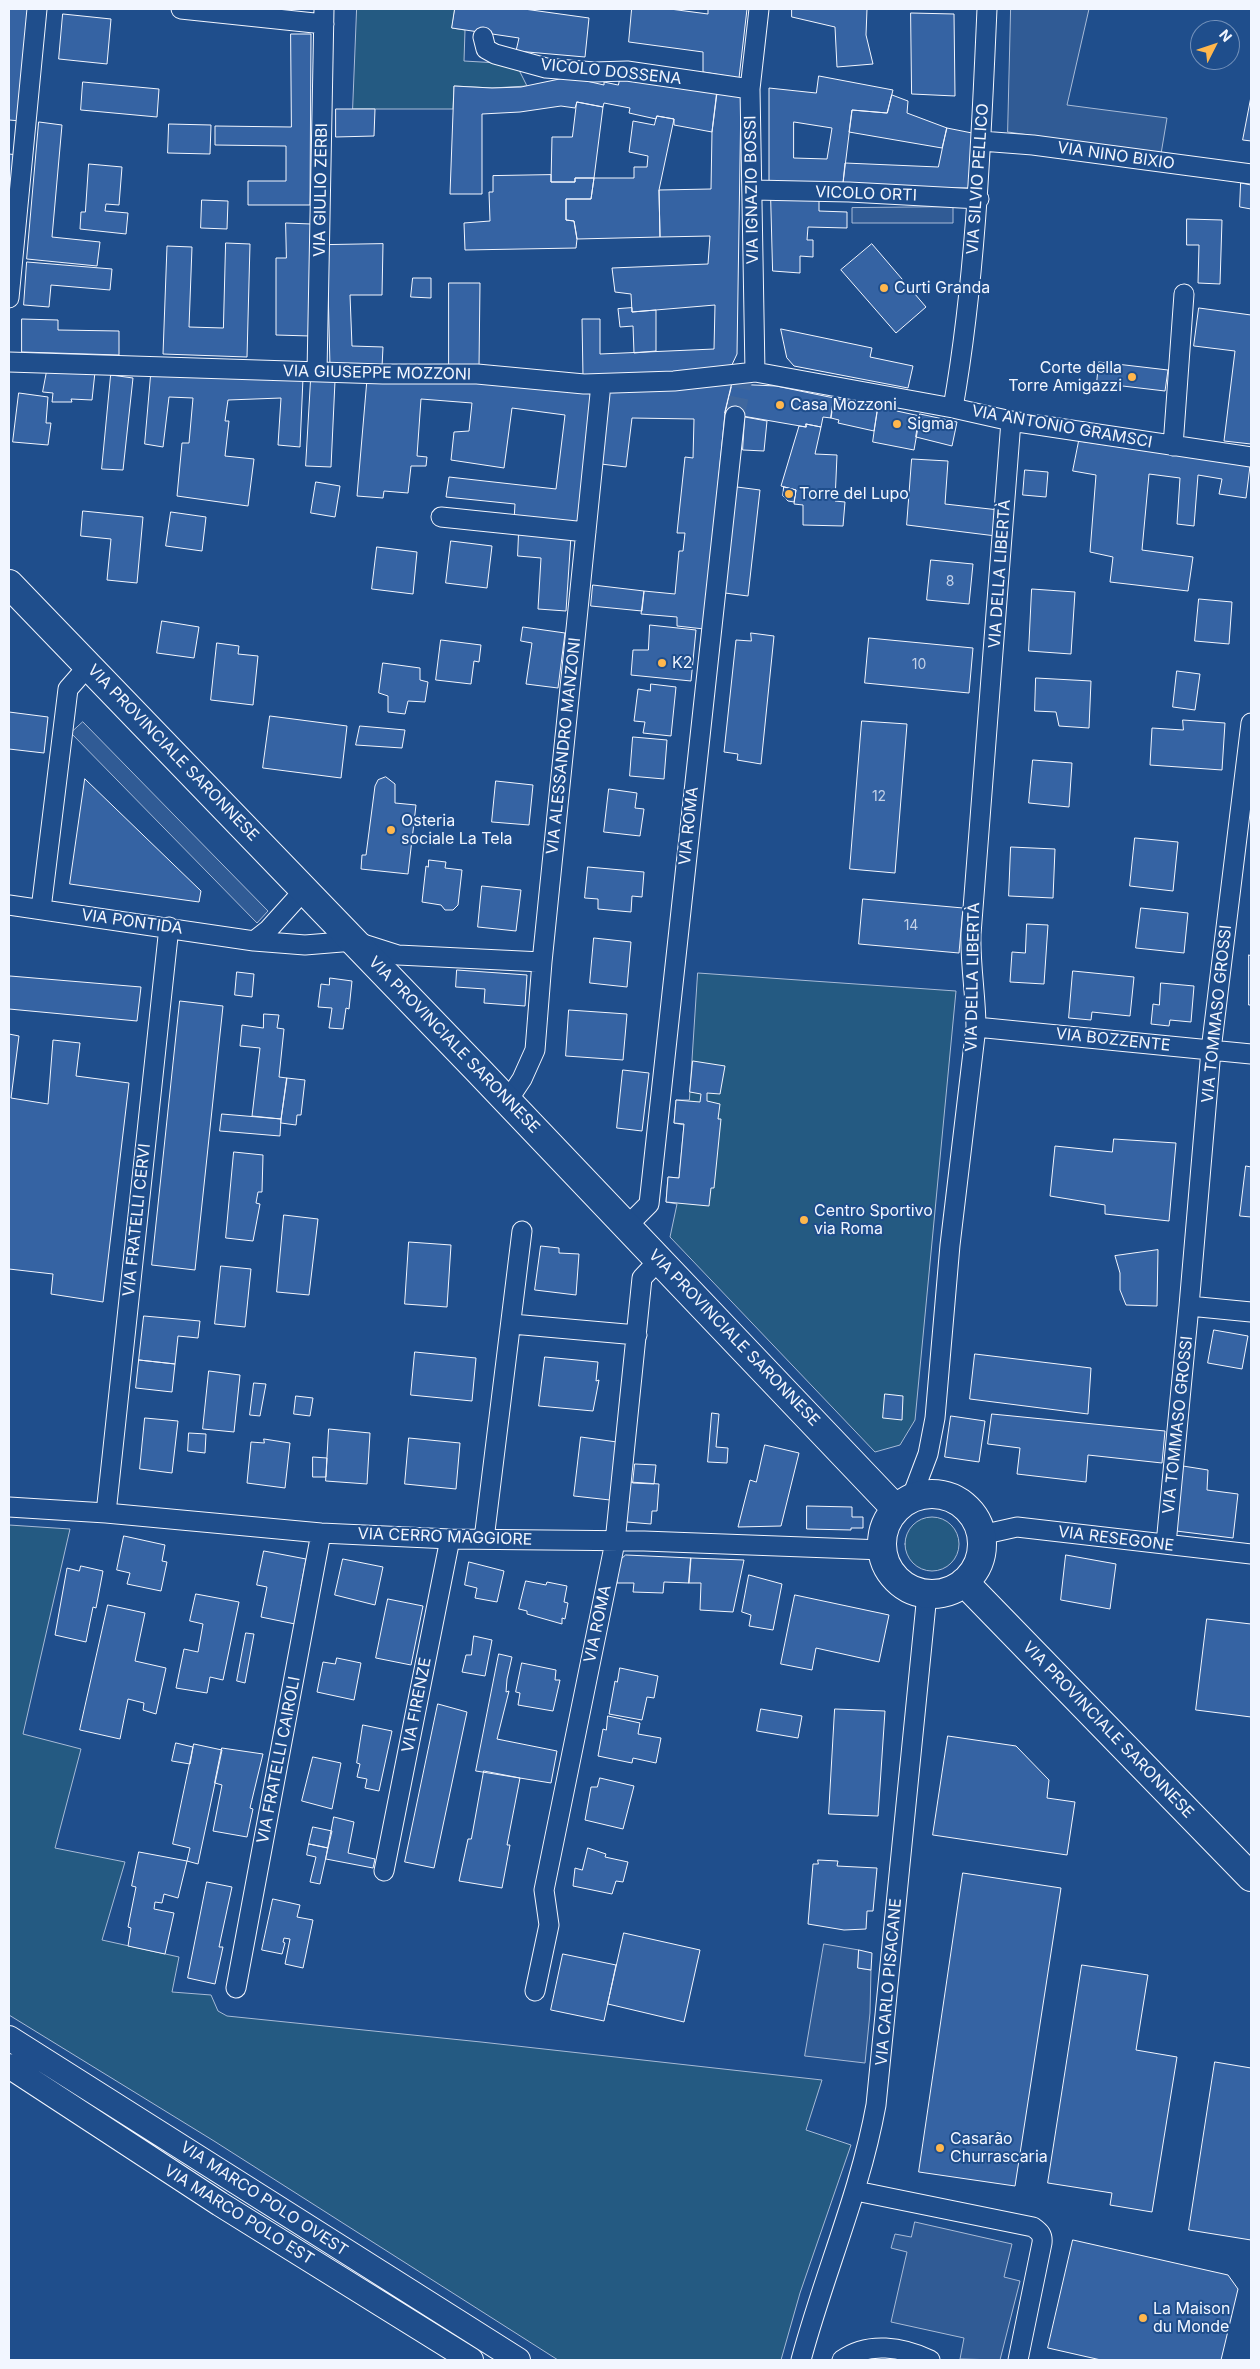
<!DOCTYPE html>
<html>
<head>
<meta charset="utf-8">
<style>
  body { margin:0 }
  #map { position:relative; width:1260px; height:2369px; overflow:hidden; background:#1f4e8c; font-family:Inter,sans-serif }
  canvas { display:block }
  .frame { position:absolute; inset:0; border:10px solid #f2f6ff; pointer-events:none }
  .north { position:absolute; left:1190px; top:20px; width:50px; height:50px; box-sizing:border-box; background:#1f4e8c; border:1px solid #7391ba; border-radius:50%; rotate:49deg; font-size:14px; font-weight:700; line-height:20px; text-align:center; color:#f2f6ff }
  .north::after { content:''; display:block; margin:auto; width:18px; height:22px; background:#ffb74d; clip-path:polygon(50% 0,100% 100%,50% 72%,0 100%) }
</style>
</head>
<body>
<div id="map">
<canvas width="1260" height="2369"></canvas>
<div class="frame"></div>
<div class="north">N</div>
</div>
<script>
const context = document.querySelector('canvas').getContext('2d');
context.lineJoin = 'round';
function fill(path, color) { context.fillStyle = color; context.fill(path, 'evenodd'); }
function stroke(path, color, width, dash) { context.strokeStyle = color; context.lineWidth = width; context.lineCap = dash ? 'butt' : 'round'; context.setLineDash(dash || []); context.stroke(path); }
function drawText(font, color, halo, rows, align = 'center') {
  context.font = font + ' Inter,sans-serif'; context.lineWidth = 4; context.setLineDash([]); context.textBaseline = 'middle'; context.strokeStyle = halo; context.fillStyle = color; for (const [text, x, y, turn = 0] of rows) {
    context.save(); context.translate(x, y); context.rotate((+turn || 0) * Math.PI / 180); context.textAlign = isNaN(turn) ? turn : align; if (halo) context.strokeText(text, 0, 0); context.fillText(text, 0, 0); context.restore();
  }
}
const green = new Path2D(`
  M357,9H455L452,28L465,30L464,61L516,64L527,86L492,88L454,86L453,109H353Z
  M698,973L956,991L915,1420L900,1445L875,1452L670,1237L677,1204L666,1202L668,1177L679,1178L684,1125L674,1123L676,1100H689Z
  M905 1544a27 27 0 1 1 54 0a27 27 0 1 1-54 0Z
  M9,1525L70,1529L23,1734L81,1749L55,1848L125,1862L102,1940L179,1957L172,1992L211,1995L218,2011L227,2016L481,2042L822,2080L806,2130L851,2145L800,2293L781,2360H558L214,2141L9,2015Z`);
fill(green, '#245a82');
stroke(green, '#a8bbd7', 1);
const parking = new Path2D(`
  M1011,9H1089L1067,105L1167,118L1161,154L1008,132Z
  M953,207V223H852V208Z
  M83,722L268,911L257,923L71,733Z
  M824,1944L859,1950L858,1968L871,1970L870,2013L865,2063L805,2056Z
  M915,2222L1012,2244L1004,2277L1020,2281L1000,2360L960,2359L964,2338L891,2322L907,2252L891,2248L895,2234L911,2237Z`);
fill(parking, '#305b95');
stroke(parking, '#a8bbd7', 1);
const building = new Path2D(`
  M9,9H31L21,121L9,120Z
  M455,9H524L589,18L585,57L516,51L519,38L452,28Z
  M632,9H670L708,14V9H747L739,78L703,72V52L629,42Z
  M792,9H867L866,35L873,64L837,67L835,27L792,17Z
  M911,13L954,14L955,96L912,94Z
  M63,14L111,19L107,64L59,59Z
  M291,34H311L310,205H248V181H286V146L215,145V126L291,127Z
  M621,75L698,87L697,91L717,93L712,132L674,125V119L657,116L656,119L629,113L630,108L604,103L603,107L577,102L575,108L561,106L520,112L482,114V194H450L454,86L492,88L521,87L569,77L604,85V82L618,85Z
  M819,76L893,90L887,113L852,110L843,183H769V88L816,93ZM794,122L832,128L827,159L794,158Z
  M83,82L159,89L157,117L81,110Z
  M717,93L741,96L737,354L730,369L583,377L582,319H600V354L714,349L715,305L632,312L631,294L615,292L612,268L708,264L710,236L660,237L659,190L711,189L712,132Z
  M892,95L908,101L907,113L947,128L942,148L849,132L852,110L887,113Z
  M1251,97V141L1243,140Z
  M577,102L603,107L594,178H575V182H551L552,137H572Z
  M336,109H375L374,136L336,137Z
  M657,116L674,119L659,190L660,237L577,239L574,221L566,220V199H591L594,178H634V167H647L648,156L629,152L633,121L654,125Z
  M39,122L62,125L52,237L100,242L97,266L27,259Z
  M169,124L211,125L210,154L168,153Z
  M947,128L972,133L969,188H851L843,183L845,163L938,167Z
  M9,154L18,155L9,256Z
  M89,164L122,167L119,205L106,204L105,211L128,213L126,234L80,229L81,212H85Z
  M551,175V182H575V178H594L591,199H566V220L574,221L577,239L576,248L465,250L464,223L490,221L489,192H493V176Z
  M1241,183L1251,185V209L1240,207Z
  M771,196L819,197V211L847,212V228L808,227L807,240H813V257L800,256V273L773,271Z
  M202,200L228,201L227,229L201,228Z
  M1187,219L1222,220L1220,284L1198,283L1199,245H1187Z
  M286,223L311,224L310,336L276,335V258H286Z
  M226,243L250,244L247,357L163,354L167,246L192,247L189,327L223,328Z
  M383,244L382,295H350L352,346L383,347L382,367H330L327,245Z
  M872,244L926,307L896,333L841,270Z
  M27,262L112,269L110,290L51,285L49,307L24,305Z
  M413,278H431V298L411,297Z
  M449,283H480L479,367L449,365Z
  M632,308V312L656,310V351L634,353L633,326L620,327L618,309Z
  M1199,308L1251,315V444L1224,441L1235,351L1194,346Z
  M22,319L58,320V330L119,331V355L22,352Z
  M781,329L872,348L870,357L913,366L908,388L794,366L787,358Z
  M1099,362L1168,370L1165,391L1097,383Z
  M47,371L95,372L92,400L71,399L72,402H52L53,393L43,392Z
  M111,375L133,378L123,470L102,469Z
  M151,375L303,378L300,447L278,445L281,398L228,400L225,421H229L225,456L254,459L248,506L177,496L182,443H189L193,398L169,397L163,447L145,444Z
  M480,378L595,391L579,526L514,521L515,504L446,497L449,477L556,489L565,415L512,408L504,468L451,460L454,432L469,431L472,403L421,399L417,456L427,457L426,466H411L408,493L384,491L383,498L357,496L367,379Z
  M311,379L335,381L331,467L306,466Z
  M732,384L776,386L834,398L831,418L823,417L821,427L806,424V427L725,413Z
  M732,384L725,413L704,629L677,626V617L641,614L644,591L675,594L679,551H683L685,533H677L685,457L693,458L694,419L632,418L626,467L601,464L607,395L614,388Z
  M19,393L48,397L46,423H51L48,445L13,442Z
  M834,398L878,407L874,431L838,423L839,420L831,418Z
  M878,407L920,416L914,450L873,442Z
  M920,414L957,422L952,446L916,437Z
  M745,417L767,421L764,451L743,450Z
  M806,424L821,427L815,454L837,455L835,501L845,502L843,526L803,525V505L794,504L796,490L781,486L799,426L806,427Z
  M1079,441L1250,466L1246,498L1219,494L1222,479L1198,475L1194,526L1177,524L1180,478L1149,474L1142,550L1193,557L1188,591L1110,582L1113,557L1090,552L1096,475L1073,471Z
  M912,459L948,461L945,504L999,510L996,536L907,525Z
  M1025,470L1048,472L1046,497L1023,495Z
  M316,482L340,486L335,517L311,513Z
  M737,487L760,490L748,596L725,593Z
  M784,487L796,490L794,502L788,501L783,496Z
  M83,511L143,517L137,583L107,580L111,539L81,536Z
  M171,512L206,517L202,551L166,546Z
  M519,532L571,536L566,611L538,609L541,558L518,556Z
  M451,541L492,546L487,588L446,583Z
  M377,547L417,552L413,594L372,589Z
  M931,560L973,564L969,604L927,600Z
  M593,585L644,591L642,611L591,606Z
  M1032,589L1075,592L1071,654L1029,651Z
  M1199,599L1232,602L1229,644L1195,641Z
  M162,621L199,627L194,658L157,653Z
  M650,625L696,630L691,681L631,675L633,650H648Z
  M523,627L565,633L558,688L526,684L532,643L521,641Z
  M751,633L774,636L761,764L737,760L738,754L724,752L736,640L751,641Z
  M869,638L973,648L969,693L865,683Z
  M441,640L481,645L479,662L474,661L471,684L436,680Z
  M217,643L239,646L238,654L258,656L253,705L211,700Z
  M383,663L420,668V680L428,682L425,702L408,701L405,714L388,712V696L379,693Z
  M1177,671L1200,674L1195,710L1173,707Z
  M1036,678L1091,681L1089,728L1059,726L1056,712L1035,711Z
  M651,684L676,687L671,736L643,733L645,722L634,721L638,689L650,691Z
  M9,712L48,717L44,753L9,749Z
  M270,716L347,726L341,778L263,768Z
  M1183,720L1225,723L1222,770L1150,765L1152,728L1183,730Z
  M862,721L907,724L895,873L850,869Z
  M360,726L405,730L402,748L356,745Z
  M633,737L667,740L664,779L630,776Z
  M1033,760L1072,763L1069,807L1029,803Z
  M386,777L395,784V803L416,805L408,874L361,869L362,855H366L375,786L378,780Z
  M85,779L201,891L199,902L70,884Z
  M496,781L533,785L529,825L492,822Z
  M609,789L637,793L635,808L644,809L640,836L604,832Z
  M1135,838L1178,842L1173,891L1130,886Z
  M1011,847L1055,849L1053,898L1009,896Z
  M429,860L446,862L445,868L462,870L458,905L453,910H445L441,905L422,902L426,866L428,867Z
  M588,867L644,872L642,897L632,896L631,912L598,909V899L585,898Z
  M482,886L521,890L516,931L478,927Z
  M863,899L963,908L959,953L859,944Z
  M1141,908L1188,913L1184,953L1136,948Z
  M1027,924L1048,925L1044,984L1010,982L1012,952L1025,953Z
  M594,938L631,942L627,987L590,983Z
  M1249,955L1251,956V1005H1249Z
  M457,970L527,975L525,1006L484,1003L485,989L456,987Z
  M1073,971L1134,977L1130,1016L1092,1012L1091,1020L1069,1018Z
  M237,972L254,974L252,997L235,995Z
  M10,976L141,987L137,1021L9,1009Z
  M330,978L352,981L349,1009L346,1008L343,1029L329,1028L332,1008L318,1007L321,984L329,985Z
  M1161,983L1194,986L1191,1022L1170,1020L1169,1026L1151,1024L1153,1004L1159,1005Z
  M180,1001L223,1006L195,1270L152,1265Z
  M569,1010L627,1014L623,1060L566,1056Z
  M264,1014L279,1015L277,1028L284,1029L279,1077L287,1078L281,1119L252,1116L260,1048L240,1046L242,1025L263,1028Z
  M9,1034L19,1036L11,1098L48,1104L53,1040L80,1043L76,1076L129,1083L103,1302L51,1294L53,1274L9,1269Z
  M693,1061L725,1066L720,1094L707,1093V1101L720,1104L718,1119H721L714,1188H711L709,1206L666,1202L668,1177L679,1178L684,1124L674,1123L676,1100L700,1102L701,1094L690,1092Z
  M623,1070L649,1073L642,1131L617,1128Z
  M287,1078L305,1080L301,1115H297L296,1125L281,1123Z
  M222,1114L281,1119L280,1136L220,1131Z
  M1114,1139L1176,1143L1169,1221L1105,1214V1205L1050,1196L1055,1146L1112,1152Z
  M234,1152L263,1155L262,1192H258L256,1203L260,1204L253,1241L226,1238Z
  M1246,1166L1251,1167V1217L1240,1216Z
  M284,1215L318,1219L309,1295L277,1292Z
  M409,1242L451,1245L447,1307L405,1304Z
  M541,1246L559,1248V1253L579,1254L576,1295L535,1290Z
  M1158,1250L1157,1306L1126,1305L1120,1290V1273L1115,1256Z
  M221,1266L251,1269L245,1327L215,1324Z
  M144,1316L200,1321L198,1338L178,1336L175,1364L139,1360Z
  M1214,1330L1248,1336L1242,1369L1208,1363Z
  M415,1352L476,1358L472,1401L411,1395Z
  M975,1354L1091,1368L1088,1414L970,1399Z
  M545,1357L598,1362L596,1381L599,1380L593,1411L539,1406Z
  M139,1360L175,1364L172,1392L136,1388Z
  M209,1371L240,1375L234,1432L203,1429Z
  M254,1383L266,1384L260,1416L250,1415Z
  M885,1394L903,1396L902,1420L883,1418Z
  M296,1396L313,1398L310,1416L294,1414Z
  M712,1413L719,1414L716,1447L728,1448L727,1463L708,1462Z
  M992,1414L1165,1431L1162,1463L1088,1455L1086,1482L1017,1474L1020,1448L988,1444Z
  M951,1416L985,1421L979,1462L945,1457Z
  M145,1418L178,1421L172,1473L140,1469Z
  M329,1429L370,1433L367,1484L326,1481Z
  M189,1433L206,1434L205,1453L188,1451Z
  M581,1437L617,1442L610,1500L574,1496Z
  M409,1438L460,1443L456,1489L405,1484Z
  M264,1439L290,1443L285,1488L247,1483L251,1442L264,1443Z
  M765,1445L799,1453L781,1526L738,1527L750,1480L756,1482Z
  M313,1457L327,1458L326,1477H313Z
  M635,1464L656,1465L654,1484L633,1483Z
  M1183,1466L1208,1470L1207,1490L1238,1494L1233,1538L1176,1531Z
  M630,1482L659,1484L657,1511H652L651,1524L627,1522Z
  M807,1506L852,1507V1517H863V1528H851V1530L807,1529Z
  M124,1536L165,1545L162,1561L167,1562L161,1591L127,1584L130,1573L117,1570Z
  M264,1551L306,1559L301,1586H304L295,1624L261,1617L267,1587L257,1585Z
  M626,1555L691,1558L689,1583L664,1582L663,1593L633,1592L634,1583H617L618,1562Z
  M1066,1555L1116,1564L1110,1609L1061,1600Z
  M691,1558L744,1560L733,1612L700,1610L701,1583H689Z
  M343,1559L383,1567L375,1605L335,1595Z
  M469,1562L504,1571L497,1602L475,1598L477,1588L465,1585Z
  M81,1566L103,1571L96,1608L93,1607L86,1642L55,1635L67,1568L79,1571Z
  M749,1575L782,1584L773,1630L749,1626L751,1615L742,1612Z
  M526,1581L546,1585L547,1582L567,1586L564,1602L568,1603L565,1619L562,1618V1624L527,1614V1611L519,1609Z
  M196,1594L239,1602L223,1680L210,1677L207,1693L176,1688L184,1649L198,1652L203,1624L190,1621Z
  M795,1595L889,1615L879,1662L816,1648L812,1670L781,1664Z
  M388,1599L423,1606L411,1665L376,1658Z
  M108,1605L145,1613L135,1661L166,1668L156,1714L143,1710L144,1703L128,1699L120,1739L80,1730Z
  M1207,1619L1251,1624V1717L1196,1710Z
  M246,1633L254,1634L245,1683L237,1681Z
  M474,1636L492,1640L485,1676L462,1672L466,1655H471Z
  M499,1654L512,1657L507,1679L506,1692L509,1691L497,1739L557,1751L551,1783L476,1771Z
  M337,1658L361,1663L354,1700L317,1692L323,1662L335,1664Z
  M522,1663L556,1670L555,1680H560L553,1711L518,1705L520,1693L516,1692Z
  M620,1668L658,1676L654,1698L647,1697L642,1720L609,1714L615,1681L617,1682Z
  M438,1704L467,1712L434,1868L405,1862Z
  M761,1709L802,1716L798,1738L757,1731Z
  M835,1709L885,1711L878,1816L829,1814Z
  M608,1716L640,1723L638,1734L661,1738L656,1763L633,1758L632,1763L598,1756L603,1729L606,1730Z
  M363,1725L392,1731L379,1791L365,1788L367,1779L357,1777L360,1764L357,1763Z
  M948,1736L1016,1746L1049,1780L1047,1798L1075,1802L1067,1855L933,1835Z
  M176,1743L193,1747L190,1764L172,1761Z
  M194,1744L222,1750L198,1864L187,1861L190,1848L173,1844Z
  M222,1748L263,1754L250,1808L253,1809L247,1837L213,1831L222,1785L215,1783Z
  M313,1757L341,1763L332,1809L302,1801Z
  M484,1771L520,1778L507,1845H510L502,1888L459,1881L468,1839H471Z
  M600,1778L634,1786L623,1829L585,1820L591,1787H597Z
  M334,1817L354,1822L348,1853L375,1859L373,1868L326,1859Z
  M313,1827L332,1831L328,1848L309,1844Z
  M309,1844L328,1848L320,1884L310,1882L316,1857L307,1855Z
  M588,1848L606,1854L605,1857L628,1862L623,1882L616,1881L612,1894L573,1886L575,1868L582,1870Z
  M139,1852L187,1861L178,1898L164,1894L162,1903L155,1902L154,1909L174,1913L165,1954L128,1946L131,1928L128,1927L136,1887L132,1886Z
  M818,1860L838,1861L837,1866L877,1868L873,1911H867L866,1929L844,1930L808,1924L813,1864H818Z
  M963,1873L1061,1888L1015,2186L919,2172Z
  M207,1882L232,1887L219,1947H223L215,1984L188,1978Z
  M273,1899L300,1905L297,1917L313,1920L303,1968L285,1964L290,1939L284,1938L283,1942L285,1943L282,1954L262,1950Z
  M624,1933L700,1950L684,2022L608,2004Z
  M859,1950L872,1953L871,1970L858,1968Z
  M563,1954L616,1965L604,2021L551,2010Z
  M1082,1965L1148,1975L1136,2050L1177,2057L1152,2212L1110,2205L1112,2193L1048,2183Z
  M1215,2062L1251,2068V2240L1189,2230Z
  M1073,2240L1228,2275L1238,2289L1221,2360H1101L1048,2348Z`);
fill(building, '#3563a3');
stroke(building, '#f2f6ff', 1);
stroke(new Path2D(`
  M735,416L744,374`), '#3f679d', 19, [19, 9]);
const minor = new Path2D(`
  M181,9L324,24
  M483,37L486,49L495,54L546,68L594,72L627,71L750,89
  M981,141L1033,145L1251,174
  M753,190L849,192L979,199
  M9,298L37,9
  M9,362L383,374H477L584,384L674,381L755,372L953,408L1011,421L1251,457
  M317,372L324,9
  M755,372L750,89L759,9
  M953,408C976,276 981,142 987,9
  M1173,446L1184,294
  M441,517L586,532
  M9,905L254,941L305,945L354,941L398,955L542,962
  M41,909L68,689L89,665
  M254,941L268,930L305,889
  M976,1027L1251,1054
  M508,1100L522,1079L535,1050L542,962L601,384
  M627,1226L649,1204L735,416
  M1189,1306L1251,1312
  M512,1324L637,1335
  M911,1499L928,1454L935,1418L950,1245L976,1027C976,996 970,965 971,934L1011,421
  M9,1507L106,1513L321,1533L450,1539L644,1541L883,1550
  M106,1513L169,927
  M981,1535L1017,1527L1251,1554
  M484,1539L522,1231
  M1166,1544L1189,1306L1211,1050L1251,723
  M384,1871L450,1539
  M236,1988L321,1533
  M535,1991L549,1925L544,1890L615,1542L642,1278L659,1260
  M856,2191L1033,2227C1040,2232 1043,2235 1042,2243L1018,2360
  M801,2360C824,2274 860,2193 876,2105L927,1594
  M842,2360C868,2341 903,2347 930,2360`);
const tertiary = new Path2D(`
  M9,2038L518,2360
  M9,2066L220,2204L471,2360`);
const primary = new Path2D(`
  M9,584L477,1069L896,1509
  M882 1544a50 50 0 1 1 100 0a50 50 0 1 1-100 0Z
  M964,1582L1251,1877`);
stroke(minor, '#f2f6ff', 21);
stroke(tertiary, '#f2f6ff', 26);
stroke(primary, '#f2f6ff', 30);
stroke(minor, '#1f4e8c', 19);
stroke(tertiary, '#1f4e8c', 24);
stroke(primary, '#1f4e8c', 28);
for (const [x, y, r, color] of [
  [884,288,5,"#ffb74d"],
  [1132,377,5,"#ffb74d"],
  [780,405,5,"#ffb74d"],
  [897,424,5,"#ffb74d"],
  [789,494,5,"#ffb74d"],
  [662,663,5,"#ffb74d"],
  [391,830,5,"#ffb74d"],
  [804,1220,5,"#ffb74d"],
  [940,2148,5,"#ffb74d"],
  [1143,2318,5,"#ffb74d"]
]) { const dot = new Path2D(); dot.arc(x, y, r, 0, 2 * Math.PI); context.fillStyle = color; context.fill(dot); stroke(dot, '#1f4e8c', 2); }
drawText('14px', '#c3d1e8', null, [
  ["8",950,582],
  ["10",919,665],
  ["12",879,797],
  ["14",911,926]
]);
drawText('16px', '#f2f6ff', '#1f4e8c', [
  ["VICOLO DOSSENA",611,72,6],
  ["VIA NINO BIXIO",1116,156,8],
  ["VIA SILVIO PELLICO",978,179,-86],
  ["VIA GIULIO ZERBI",321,190,-89],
  ["VIA IGNAZIO BOSSI",752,190,-91],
  ["VICOLO ORTI",866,194,2],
  ["VIA GIUSEPPE MOZZONI",377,373,1],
  ["VIA ANTONIO GRAMSCI",1062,427,10],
  ["VIA DELLA LIBERTÀ",1000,574,-86],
  ["VIA ALESSANDRO MANZONI",564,746,-84],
  ["VIA PROVINCIALE SARONNESE",173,753,46],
  ["VIA ROMA",689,826,-84],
  ["VIA PONTIDA",132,922,8],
  ["VIA DELLA LIBERTÀ",973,977,-89],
  ["VIA TOMMASO GROSSI",1217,1014,-84],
  ["VIA BOZZENTE",1113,1040,6],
  ["VIA PROVINCIALE SARONNESE",454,1045,46],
  ["VIA FRATELLI CERVI",137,1220,-84],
  ["VIA PROVINCIALE SARONNESE",734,1338,46],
  ["VIA TOMMASO GROSSI",1178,1425,-84],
  ["VIA CERRO MAGGIORE",445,1537,2],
  ["VIA RESEGONE",1116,1539,7],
  ["VIA ROMA",598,1624,-78],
  ["VIA FIRENZE",417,1705,-79],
  ["VIA PROVINCIALE SARONNESE",1108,1730,46],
  ["VIA FRATELLI CAIROLI",279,1760,-79],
  ["VIA CARLO PISACANE",889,1982,-85],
  ["VIA MARCO POLO OVEST",264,2199,33],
  ["VIA MARCO POLO EST",239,2215,32]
]);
drawText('16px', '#f2f6ff', '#1f4e8c', [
  ["Curti Granda",894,288],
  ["Corte della",1122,368,"right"],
  ["Torre Amigazzi",1122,386,"right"],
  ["Casa Mozzoni",790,405],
  ["Sigma",907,424],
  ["Torre del Lupo",799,494],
  ["K2",672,663],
  ["Osteria",401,821],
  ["sociale La Tela",401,839],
  ["Centro Sportivo",814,1211],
  ["via Roma",814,1229],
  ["Casarão",950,2139],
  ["Churrascaria",950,2157],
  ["La Maison",1153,2309],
  ["du Monde",1153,2327]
], 'left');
</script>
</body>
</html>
